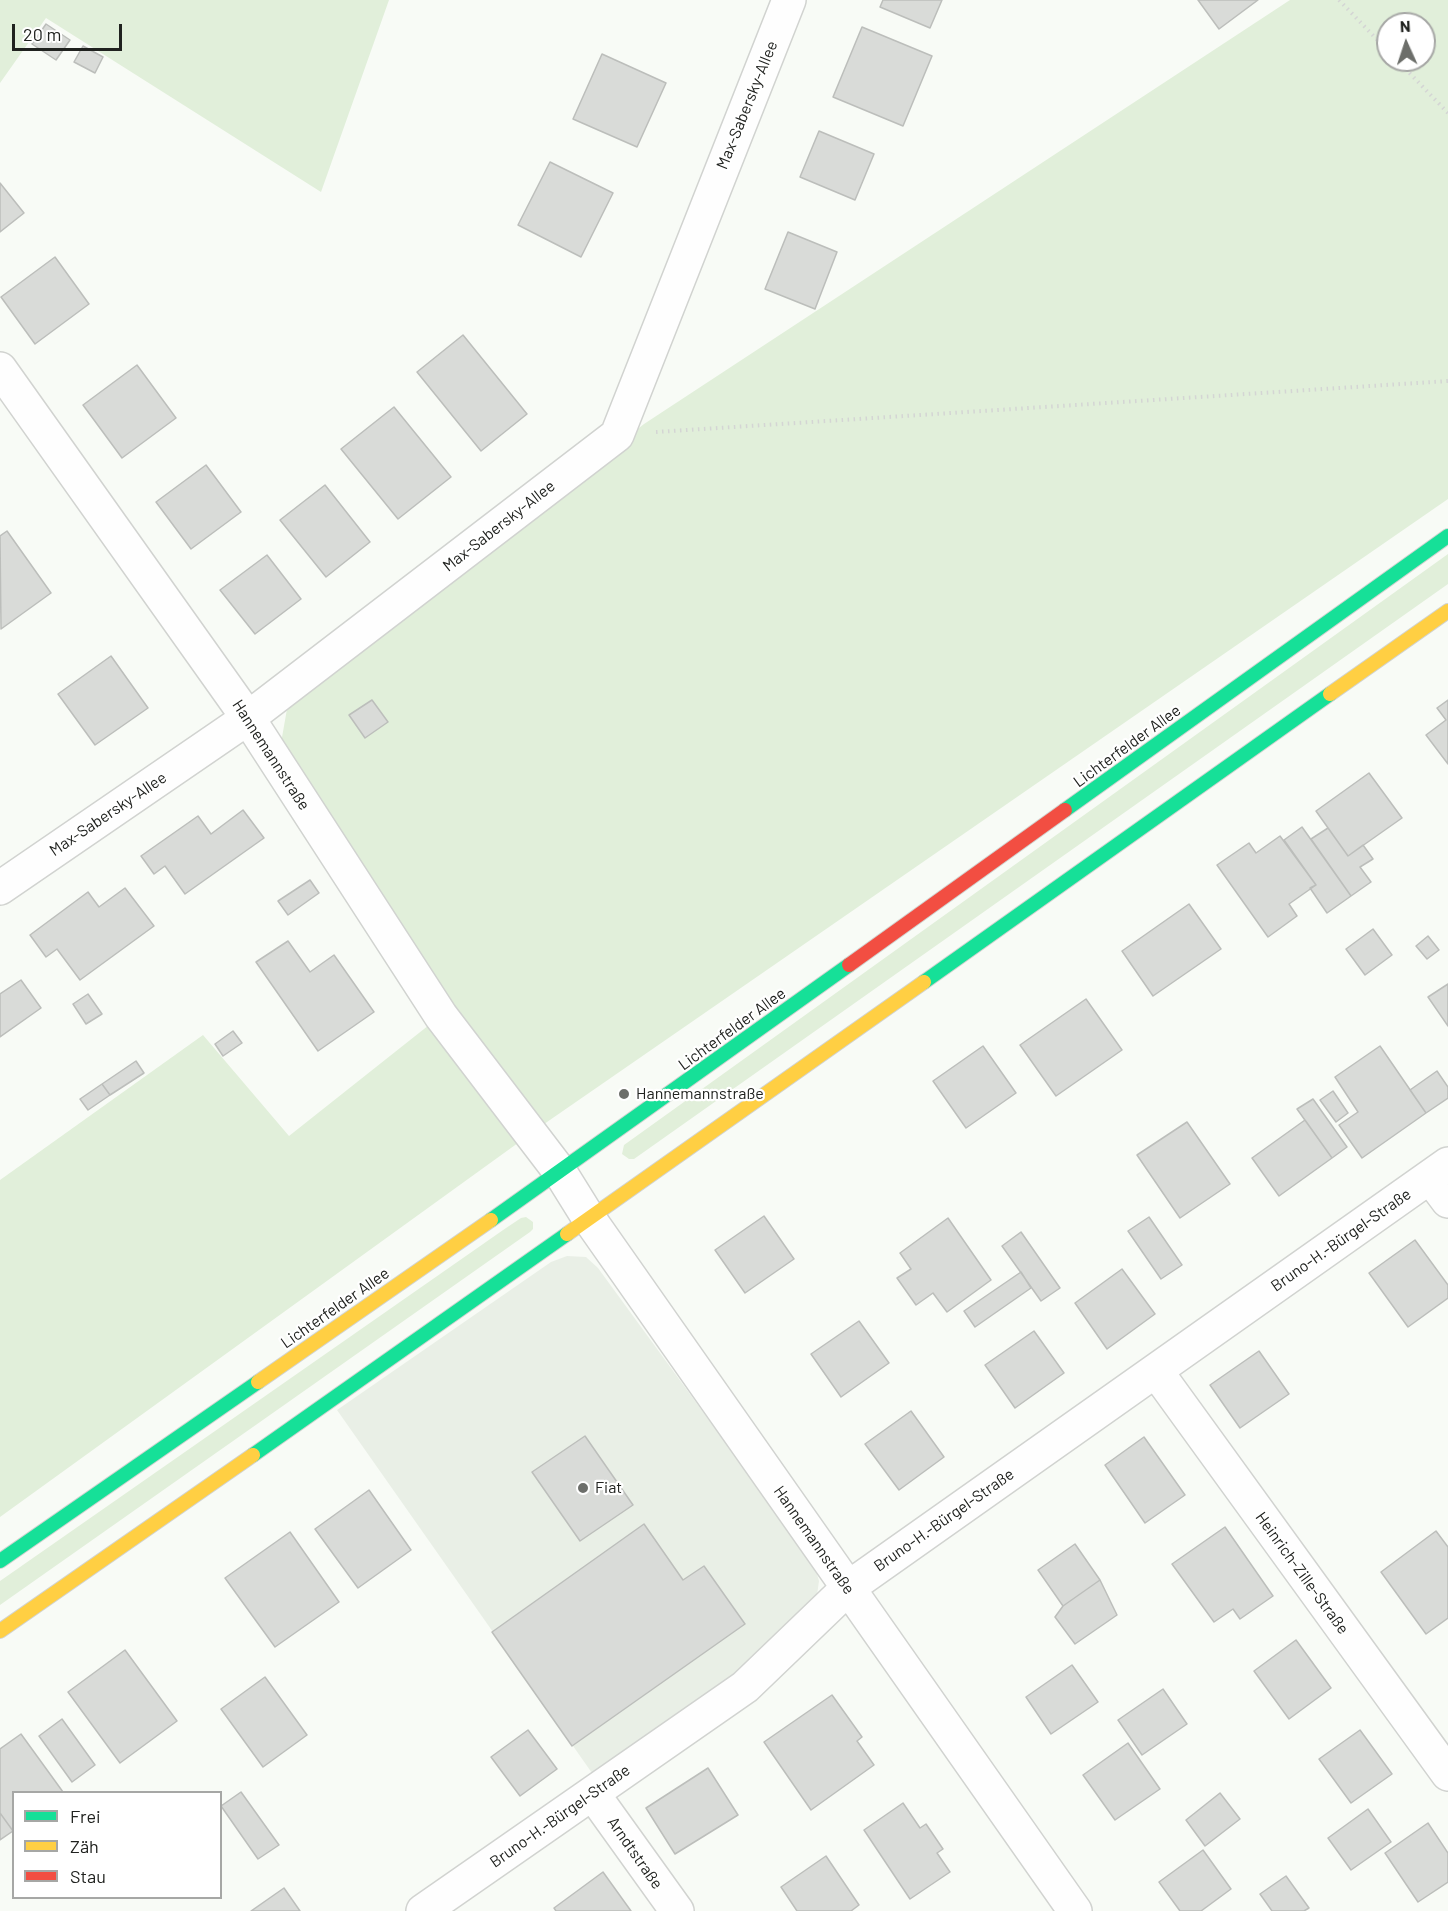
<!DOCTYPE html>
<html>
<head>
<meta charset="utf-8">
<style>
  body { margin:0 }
  #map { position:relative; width:1448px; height:1911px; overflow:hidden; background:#f8fbf6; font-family:Barlow,sans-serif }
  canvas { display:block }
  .legend { position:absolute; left:12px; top:1791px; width:210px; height:108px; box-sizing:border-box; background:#fff; border:2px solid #a6a7a5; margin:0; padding:8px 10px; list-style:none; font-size:18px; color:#20221f }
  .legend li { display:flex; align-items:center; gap:12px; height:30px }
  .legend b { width:30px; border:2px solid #a6a7a5 }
  .north { position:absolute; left:1376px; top:12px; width:60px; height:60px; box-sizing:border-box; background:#fff; border:2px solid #a6a7a5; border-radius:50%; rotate:357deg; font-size:16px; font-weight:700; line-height:24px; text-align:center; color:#20221f }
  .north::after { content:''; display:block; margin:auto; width:21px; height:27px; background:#6c6e6a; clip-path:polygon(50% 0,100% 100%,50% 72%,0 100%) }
  .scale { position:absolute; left:12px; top:24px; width:110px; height:27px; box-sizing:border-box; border:3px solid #20221f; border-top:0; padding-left:8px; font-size:18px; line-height:21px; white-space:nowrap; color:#20221f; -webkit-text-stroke:4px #fff; paint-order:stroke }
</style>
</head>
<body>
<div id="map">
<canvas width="1448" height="1911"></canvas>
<ul class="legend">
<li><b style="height:8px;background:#16e098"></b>Frei</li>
<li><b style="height:8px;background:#ffcf43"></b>Zäh</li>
<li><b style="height:8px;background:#f24e42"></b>Stau</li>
</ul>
<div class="north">N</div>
<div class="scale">20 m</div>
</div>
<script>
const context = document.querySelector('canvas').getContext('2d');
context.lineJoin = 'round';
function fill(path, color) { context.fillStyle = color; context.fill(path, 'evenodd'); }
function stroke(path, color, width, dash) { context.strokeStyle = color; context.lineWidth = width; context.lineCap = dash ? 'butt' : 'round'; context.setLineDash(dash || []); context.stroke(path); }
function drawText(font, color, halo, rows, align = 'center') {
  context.font = font + ' Barlow,sans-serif'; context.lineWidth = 4.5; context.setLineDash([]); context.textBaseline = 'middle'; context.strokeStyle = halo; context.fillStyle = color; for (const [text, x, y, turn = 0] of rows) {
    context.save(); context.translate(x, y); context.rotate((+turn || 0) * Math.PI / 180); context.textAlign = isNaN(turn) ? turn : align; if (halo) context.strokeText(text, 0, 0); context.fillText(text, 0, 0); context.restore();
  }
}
fill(new Path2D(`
  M567,1256L586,1257L598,1268L814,1564L819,1581L817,1595L806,1608L742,1672L592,1773L337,1410L551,1262Z`), '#e9efe6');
fill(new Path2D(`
  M0,0H389L321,192L46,18L0,83Z
  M1290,0H1448V499L547,1122L0,1517V1180L203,1035L289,1136L453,1006L281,743L287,709L644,424ZM1388,24H1424V60H1388Z
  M1448,554V584L634,1159H629L622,1154L624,1145Z
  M526,1217L533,1222V1229L530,1232L0,1605V1581L506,1228L521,1218Z`), '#e1efda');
const building = new Path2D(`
  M883,0H942L930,28L880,7Z
  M1198,0H1258L1219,29Z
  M46,24L70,40L56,60L32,44Z
  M862,27L932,56L903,126L833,97Z
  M83,46L103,57L95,73L74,62Z
  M602,54L666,83L637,147L573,119Z
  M819,131L874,154L855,200L800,177Z
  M550,162L613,193L581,257L518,225Z
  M0,183L24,213L0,232Z
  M788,232L837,252L815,309L765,289Z
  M55,257L89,304L35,344L1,297Z
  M463,335L527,414L481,451L417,372Z
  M137,365L176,418L122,458L83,405Z
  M394,407L451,477L398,519L341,449Z
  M206,465L241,512L191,549L156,502Z
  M325,485L370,542L326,577L280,520Z
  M7,531L51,593L1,629L0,536Z
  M267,555L301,599L255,634L220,590Z
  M111,656L148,708L95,745L58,694Z
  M372,700L388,722L365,738L349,715Z
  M1448,700V764L1426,735L1446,720L1437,708Z
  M1369,773L1402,818L1348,856L1316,811Z
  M243,810L264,838L185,894L165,866L154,874L141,856L198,816L211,834Z
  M1302,827L1351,896L1327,913L1310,888L1316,885L1284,840Z
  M1328,828L1348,856L1363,845L1373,859L1360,867L1371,882L1351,896L1311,839Z
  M1280,836L1316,885L1289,904L1297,916L1268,937L1217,865L1249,843L1256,853Z
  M310,880L319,893L288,915L278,901Z
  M125,888L154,926L80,980L57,949L46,957L30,935L88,892L99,907Z
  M1189,904L1221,949L1153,996L1122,951Z
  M1373,929L1392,955L1365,975L1346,949Z
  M1428,936L1439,950L1427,959L1416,946Z
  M288,941L310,972L334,955L374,1012L318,1051L256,962Z
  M21,980L41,1008L0,1037V994Z
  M1448,984V1026L1428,997Z
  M88,994L102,1014L86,1024L73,1004Z
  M1086,999L1122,1050L1056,1096L1020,1045Z
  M233,1031L242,1043L223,1056L215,1044Z
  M983,1046L1016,1093L966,1128L933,1081Z
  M1380,1046L1426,1113L1362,1158L1339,1125L1358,1112L1335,1077Z
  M136,1061L144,1073L110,1095L102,1084Z
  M1437,1071L1448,1087V1098L1426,1113L1410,1090Z
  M102,1084L110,1095L88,1110L80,1099Z
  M1333,1091L1348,1113L1336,1122L1320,1100Z
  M1313,1099L1347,1147L1332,1158L1297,1109Z
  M1305,1120L1332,1158L1279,1196L1252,1158Z
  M1187,1122L1230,1184L1180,1218L1137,1155Z
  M764,1216L794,1259L745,1293L715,1250Z
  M1149,1217L1182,1265L1161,1279L1128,1231Z
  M948,1218L991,1280L947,1312L933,1293L916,1305L897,1278L911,1269L900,1253Z
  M1021,1232L1060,1288L1041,1301L1002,1246Z
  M1415,1240L1448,1285V1298L1408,1327L1369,1273Z
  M1122,1269L1155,1314L1107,1349L1075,1303Z
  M1021,1272L1031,1288L975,1327L964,1311Z
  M859,1321L889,1363L841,1397L811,1354Z
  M1034,1331L1064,1373L1015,1408L985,1365Z
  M1259,1351L1289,1394L1240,1428L1210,1385Z
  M911,1411L944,1457L899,1490L865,1444Z
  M585,1436L633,1505L580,1541L532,1472Z
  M1144,1437L1185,1495L1145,1523L1105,1465Z
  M369,1490L411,1550L358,1588L315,1529Z
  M644,1524L683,1580L704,1566L745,1624L572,1746L492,1632Z
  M1225,1527L1273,1596L1240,1619L1233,1609L1214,1622L1172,1564Z
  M1436,1531L1448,1547V1618L1426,1634L1381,1572Z
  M290,1532L339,1602L275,1647L225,1578Z
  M1075,1544L1100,1580L1063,1606L1038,1570Z
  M1100,1580L1117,1615L1075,1644L1055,1617L1063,1606Z
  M1296,1640L1331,1688L1289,1719L1254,1671Z
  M125,1650L177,1721L120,1763L68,1692Z
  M1072,1665L1098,1702L1051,1734L1026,1697Z
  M265,1677L307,1735L263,1767L221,1709Z
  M1163,1689L1187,1724L1142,1755L1118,1720Z
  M832,1695L862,1737L857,1741L874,1765L811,1810L764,1742Z
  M62,1719L95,1765L72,1782L39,1736Z
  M528,1730L557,1769L520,1796L491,1757Z
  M1360,1730L1392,1774L1351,1803L1319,1759Z
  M21,1734L63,1792H14L13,1831L0,1813V1749Z
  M1128,1743L1160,1789L1115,1820L1083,1775Z
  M708,1768L738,1815L675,1854L646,1808Z
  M241,1792L279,1845L258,1859L221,1806Z
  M1220,1793L1240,1819L1205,1846L1186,1820Z
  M903,1803L920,1828L926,1824L943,1849L937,1853L950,1872L910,1899L864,1830Z
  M1368,1809L1391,1842L1351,1870L1328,1838Z
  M0,1813L13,1831L0,1840Z
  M1428,1823L1448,1853V1882L1418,1902L1385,1853Z
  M1203,1850L1231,1889L1201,1911H1180L1159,1882Z
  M826,1856L859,1905L851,1911H797L781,1887Z
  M603,1872L631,1911H556L554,1908Z
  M1286,1876L1309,1908L1304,1911H1272L1260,1894Z
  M284,1888L300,1911H251Z`);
fill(building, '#d9dbd8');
stroke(building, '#bcbebb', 1.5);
const street = new Path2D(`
  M0,369L248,718L441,1016L560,1172L588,1217L1075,1911
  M0,888L248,718L617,435L789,0
  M1430,1177L1448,1201
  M1156,1371L1448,1774
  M593,1794L677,1911
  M423,1911L745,1687L848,1588L1448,1164`);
const fast = new Path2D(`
  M1065,810L1448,536
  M924,982L1330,694
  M491,1220L849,965
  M253,1455L567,1234
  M0,1561L258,1382`);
const slow = new Path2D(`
  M1330,694L1448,611
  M567,1234L924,982
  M258,1382L491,1220
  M0,1631L253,1455`);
const jam = new Path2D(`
  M849,965L1065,810`);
stroke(street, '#d1d3d0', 36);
stroke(fast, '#d1d3d0', 16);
stroke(slow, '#d1d3d0', 16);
stroke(jam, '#d1d3d0', 16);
stroke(new Path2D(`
  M1339,0L1388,51
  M1397,60L1448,113
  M656,432L1448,381`), '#d4d5d4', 4, [1.5, 4.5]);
stroke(street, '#fefefe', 33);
stroke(fast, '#16e098', 14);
stroke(slow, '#ffcf43', 14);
stroke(jam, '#f24e42', 14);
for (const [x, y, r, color] of [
  [624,1094,6,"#6c6e6a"],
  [583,1488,6,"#6c6e6a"]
]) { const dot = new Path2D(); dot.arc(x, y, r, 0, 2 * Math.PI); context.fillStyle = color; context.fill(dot); stroke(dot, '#fff', 2); }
drawText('16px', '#20221f', '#fff', [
  ["Max-Sabersky-Allee",747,105,-68],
  ["Max-Sabersky-Allee",499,526,-38],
  ["Lichterfelder Allee",1127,746,-36],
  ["Hannemannstraße",271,755,57],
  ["Max-Sabersky-Allee",108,814,-34],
  ["Lichterfelder Allee",732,1029,-36],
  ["Bruno-H.-Bürgel-Straße",1341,1240,-35],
  ["Lichterfelder Allee",335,1308,-35],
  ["Bruno-H.-Bürgel-Straße",944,1520,-35],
  ["Hannemannstraße",814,1540,55],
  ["Heinrich-Zille-Straße",1302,1573,54],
  ["Bruno-H.-Bürgel-Straße",560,1816,-35],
  ["Arndtstraße",635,1853,55]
]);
drawText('16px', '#20221f', '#fff', [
  ["Hannemannstraße",636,1094],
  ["Fiat",595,1488]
], 'left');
</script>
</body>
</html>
